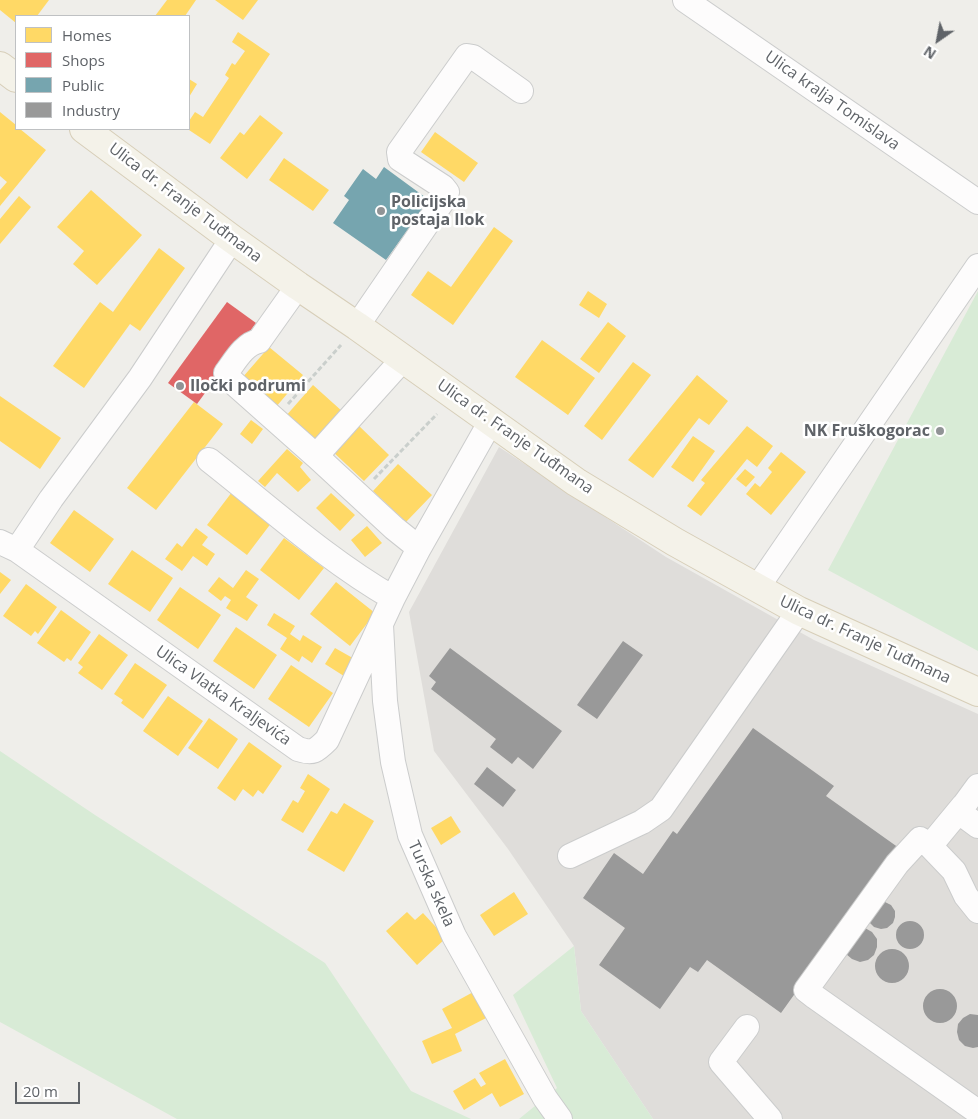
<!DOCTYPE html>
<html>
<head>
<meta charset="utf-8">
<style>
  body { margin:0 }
  #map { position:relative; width:978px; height:1119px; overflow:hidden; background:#efeeea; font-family:"Open Sans",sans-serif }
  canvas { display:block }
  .legend { position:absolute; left:15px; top:15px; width:175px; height:115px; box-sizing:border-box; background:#fff; border:1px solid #bfc1c3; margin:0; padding:6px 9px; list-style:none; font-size:15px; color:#5f6368 }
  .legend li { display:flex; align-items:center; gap:10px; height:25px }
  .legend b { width:25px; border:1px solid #bfc1c3 }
  .north { position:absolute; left:913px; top:15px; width:50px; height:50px; -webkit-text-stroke:4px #fff; paint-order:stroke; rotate:213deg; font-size:14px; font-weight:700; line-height:20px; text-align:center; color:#5f6368 }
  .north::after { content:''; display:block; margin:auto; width:18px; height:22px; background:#5f6368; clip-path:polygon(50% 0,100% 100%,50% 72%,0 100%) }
  .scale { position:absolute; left:15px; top:1082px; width:65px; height:22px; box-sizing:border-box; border:2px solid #5f6368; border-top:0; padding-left:6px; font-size:15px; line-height:18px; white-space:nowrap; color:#5f6368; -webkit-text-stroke:4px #fff; paint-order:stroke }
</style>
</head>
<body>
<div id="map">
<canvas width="978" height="1119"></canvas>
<ul class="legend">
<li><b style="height:14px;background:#ffd966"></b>Homes</li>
<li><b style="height:14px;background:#e06666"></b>Shops</li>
<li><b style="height:14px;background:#76a5af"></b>Public</li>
<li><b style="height:14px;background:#999"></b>Industry</li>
</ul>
<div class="north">N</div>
<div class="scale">20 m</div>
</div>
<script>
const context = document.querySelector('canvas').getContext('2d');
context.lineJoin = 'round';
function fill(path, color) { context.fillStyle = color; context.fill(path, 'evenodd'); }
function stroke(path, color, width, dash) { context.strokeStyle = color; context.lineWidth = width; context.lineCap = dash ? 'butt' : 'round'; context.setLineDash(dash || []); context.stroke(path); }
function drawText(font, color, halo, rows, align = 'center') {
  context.font = font + ' "Open Sans",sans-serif'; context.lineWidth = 5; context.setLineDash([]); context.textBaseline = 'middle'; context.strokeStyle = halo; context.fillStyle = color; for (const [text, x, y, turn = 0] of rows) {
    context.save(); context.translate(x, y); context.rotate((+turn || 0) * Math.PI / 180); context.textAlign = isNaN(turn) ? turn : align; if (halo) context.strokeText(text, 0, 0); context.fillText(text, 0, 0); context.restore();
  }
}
fill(new Path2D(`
  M499,447L666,557L814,640L978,714V1119H653L581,1011L574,946L508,849L434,751L409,612Z`), '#dfddda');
fill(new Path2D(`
  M978,291V651L828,570Z
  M0,751L95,815L325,963L411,1091L471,1119H177L0,1022Z
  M574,946L581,1011L653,1119H519L557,1088L513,995Z`), '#d8ebd6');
fill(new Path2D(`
  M0,0H49L37,16H16V23L0,10Z
  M167,0H196L185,16H155Z
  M215,0H258L243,20Z
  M238,32L270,54L210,144L189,130V121L195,112L203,117L229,78L225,75L232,63L235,65L245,51L232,42Z
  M189,79L197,84L189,97Z
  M0,112L16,125V129H20L46,150L0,206V190L7,182L0,176Z
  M260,115L283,133L247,179L220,158L240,132L244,135Z
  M435,132L478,163L464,182L421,152Z
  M284,158L329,190L313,211L269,180Z
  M91,190L142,235L97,285L73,264L84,251L57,227Z
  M19,196L31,207L0,244V219Z
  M494,227L513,241L453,325L411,295L428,271L451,287Z
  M159,248L185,268L140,331L130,324L84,388L53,366L100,302L113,312Z
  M588,291L607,304L599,318L579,305Z
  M608,322L626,336L599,373L580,359Z
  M542,340L595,378L568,415L515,377Z
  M269,347L303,375L276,407L242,378Z
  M633,362L651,375L602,440L584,426Z
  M697,375L728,401L709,425L699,418L653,478L628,460Z
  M313,385L343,412L315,444L285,417Z
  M0,396L61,438L40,469L0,441Z
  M194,402L223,424L156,510L127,488Z
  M251,420L263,429L252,444L240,434Z
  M356,423L389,455L364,481L331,450Z
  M747,426L773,446L757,467L747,459L701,516L687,506L705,483L701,480Z
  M693,436L715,451L693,482L671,467Z
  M287,449L303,463L300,467L311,480L298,492L277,473L265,487L258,481Z
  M781,452L806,472L771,515L746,494L755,483L760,487L772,472L768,468Z
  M398,464L432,495L406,522L373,491Z
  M745,469L755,477L746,487L736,479Z
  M232,492L272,522L247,555L207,525Z
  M331,493L355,515L340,531L316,508Z
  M74,510L114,539L90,572L50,543Z
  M367,526L382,543L365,557L351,540Z
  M196,528L208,537L202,545L215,554L207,566L193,556L182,571L165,559L177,543L182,547Z
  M284,538L324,568L299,600L260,570Z
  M132,550L173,578L150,612L108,584Z
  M246,570L259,579L246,597L258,605L247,621L226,608L231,600L225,596L221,601L208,591L219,577L233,588Z
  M0,572L11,580L0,594Z
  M336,582L375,613L350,646L310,614Z
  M26,584L57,607L38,634L35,631L31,636L3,616Z
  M180,587L221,615L198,649L157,620Z
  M61,610L91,632L71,661L67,658L64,662L37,643Z
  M274,613L295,626L290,634L300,641L303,635L322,647L312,663L302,656L299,662L280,649L287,638L267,625Z
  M236,627L277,655L254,689L213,661Z
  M99,634L128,655L102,690L78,673L83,667L78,663Z
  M335,648L358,661L347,678L325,664Z
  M135,663L167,685L143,719L121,703L123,700L114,694Z
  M291,665L333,693L309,727L268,699Z
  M168,696L203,721L178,756L143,731Z
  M209,718L238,739L218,769L188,748Z
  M249,742L282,766L263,794L258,790L253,797L243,789L235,801L217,788Z
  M308,774L330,789L303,833L281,820L293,800L298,803L305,791L300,788Z
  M344,803L374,821L344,872L307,850L331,811L337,814Z
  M451,816L461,832L441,845L431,828Z
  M514,892L528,914L494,936L480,915Z
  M407,912L415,920L423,913L446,938L417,965L386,931Z
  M477,990L490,1016L455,1034L462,1051L432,1064L422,1041L452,1028L442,1009Z
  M505,1059L524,1094L500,1107L492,1093L464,1110L453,1091L475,1078L481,1087L486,1084L479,1073Z`), '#ffd966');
fill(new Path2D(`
  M227,302L256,323L197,404L168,383Z`), '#e06666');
fill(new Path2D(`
  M384,167L429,200L386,260L333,223L349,200L344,196L363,169L376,179Z`), '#76a5af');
fill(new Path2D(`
  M623,641L643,655L597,719L577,705Z
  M450,648L562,731L533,769L518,757L512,764L490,747L496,739L431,689L436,682L429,676Z
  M753,728L834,786L826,796L899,848L781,1013L707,960L698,972L690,967L660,1009L599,965L625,928L583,898L614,853L643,874L673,831L677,834Z
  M487,767L516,790L503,807L474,784Z
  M879,902H885L891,905L895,911V917L893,923L887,928L881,929L874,927L870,923L868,916Z
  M896 935a14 14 0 1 1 28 0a14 14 0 1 1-28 0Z
  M857,928H865L872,932L877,939V947L874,955L868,960L860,962L852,959L846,954Z
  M875 966a17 17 0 1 1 34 0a17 17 0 1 1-34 0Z
  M923 1006a17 17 0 1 1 34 0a17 17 0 1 1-34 0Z
  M970,1014L978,1015V1047L973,1048L965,1046L959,1040L957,1032L958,1024L963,1018Z`), '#999');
const minor = new Path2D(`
  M685,0L978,202
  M298,286L259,341C244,344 235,361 226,373L227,377L316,456
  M357,326L444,199L447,192L443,187L400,159L399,152L467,56L473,57L521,91
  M404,358L316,456L394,528L419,548
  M209,460C269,507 327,560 393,598
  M0,542L17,550L298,749C313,754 316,751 327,740L393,598L419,548L491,421
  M17,550L51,499L140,378L232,239
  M757,588L978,266
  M381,625L385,701L393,762L410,835L454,936L545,1098L560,1119
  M978,786L959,812L978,826
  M963,806L930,846L920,839L897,864L806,990L815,997L978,1112
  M930,846L954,871L966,896L978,911
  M570,856L642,822L661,809L799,611
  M747,1027L721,1062L770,1119`);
const major = new Path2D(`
  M0,66L16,78
  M84,129L232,239L298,286L357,326L576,482L675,542L799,611L978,692`);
stroke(minor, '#cbcccc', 26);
stroke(major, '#d7ceb8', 30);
stroke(new Path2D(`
  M288,404L341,345
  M374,479L437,414`), '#cacfcc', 3, [5, 2.5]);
stroke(minor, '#fdfcfc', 24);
stroke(major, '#f4f2e9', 28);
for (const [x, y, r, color] of [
  [381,211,5,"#919496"],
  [180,386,5,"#919496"],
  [940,431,5,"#919496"]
]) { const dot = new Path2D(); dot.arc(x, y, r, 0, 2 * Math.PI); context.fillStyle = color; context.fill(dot); stroke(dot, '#fff', 2); }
drawText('16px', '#5f6368', '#fff', [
  ["Ulica kralja Tomislava",832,101,35],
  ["Ulica dr. Franje Tuđmana",185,203,37],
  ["Ulica dr. Franje Tuđmana",515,437,35],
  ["Ulica dr. Franje Tuđmana",865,640,25],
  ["Ulica Vlatka Kraljevića",223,696,35],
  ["Turska skela",431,884,66]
]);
drawText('bold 16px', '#5f6368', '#fff', [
  ["Policijska",391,202],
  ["postaja Ilok",391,220],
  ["Iločki podrumi",190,386],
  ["NK Fruškogorac",930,431,"right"]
], 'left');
</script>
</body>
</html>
